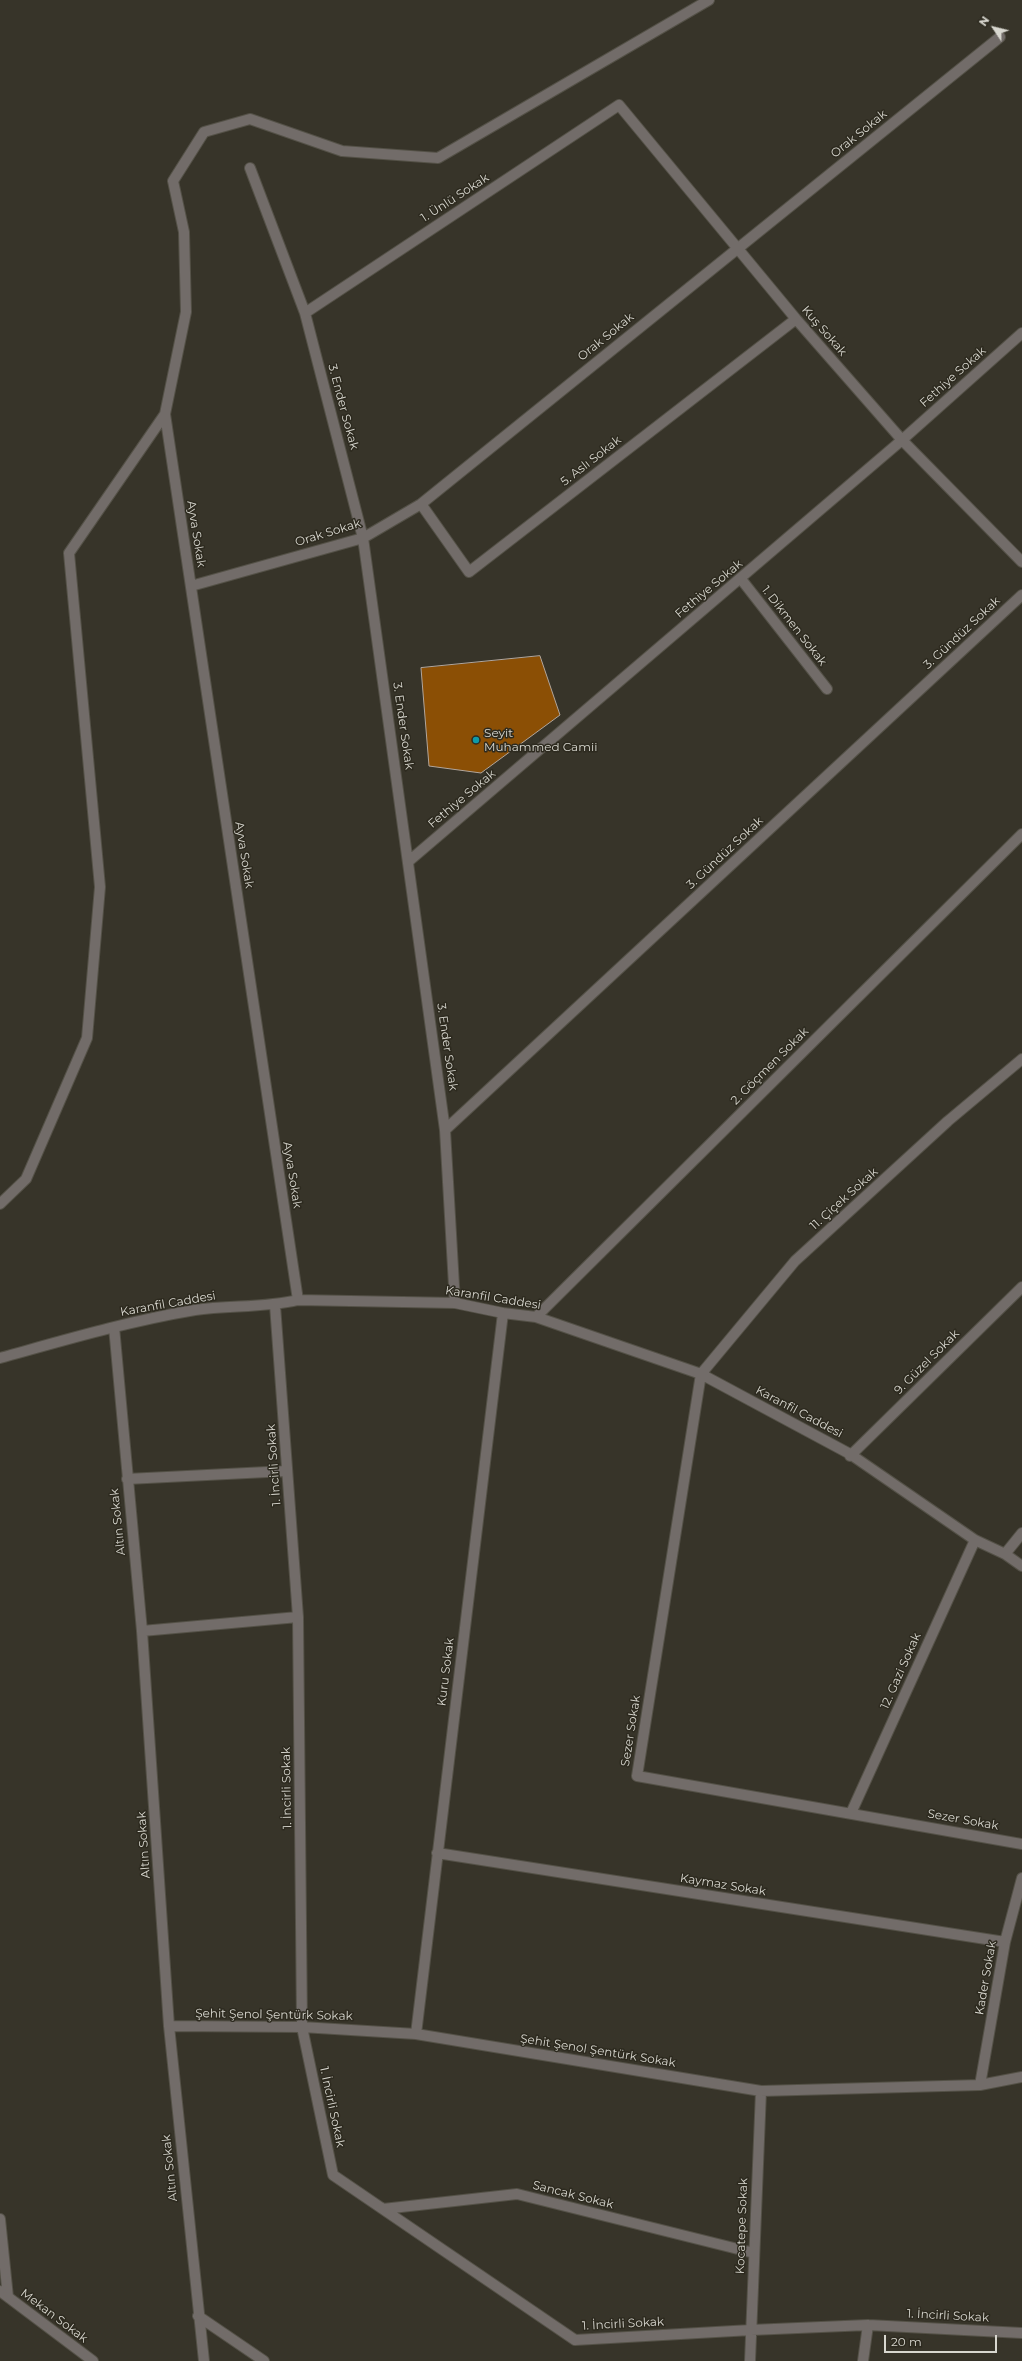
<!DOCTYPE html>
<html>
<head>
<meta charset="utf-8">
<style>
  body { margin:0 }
  #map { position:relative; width:1022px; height:2361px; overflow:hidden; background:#373429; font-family:Montserrat,sans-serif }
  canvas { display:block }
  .north { position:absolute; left:974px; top:8px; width:40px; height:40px; -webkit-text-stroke:3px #2d2a1f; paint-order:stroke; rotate:305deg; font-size:11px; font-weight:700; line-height:16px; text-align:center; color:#d8d7cf }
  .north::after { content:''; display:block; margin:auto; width:14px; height:18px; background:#d8d7cf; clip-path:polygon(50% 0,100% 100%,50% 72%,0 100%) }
  .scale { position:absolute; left:884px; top:2335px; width:113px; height:18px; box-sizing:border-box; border:2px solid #d8d7cf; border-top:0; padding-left:5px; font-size:12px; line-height:14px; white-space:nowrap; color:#d8d7cf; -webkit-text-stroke:3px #2d2a1f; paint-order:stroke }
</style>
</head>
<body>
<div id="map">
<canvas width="1022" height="2361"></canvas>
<div class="north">N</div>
<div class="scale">20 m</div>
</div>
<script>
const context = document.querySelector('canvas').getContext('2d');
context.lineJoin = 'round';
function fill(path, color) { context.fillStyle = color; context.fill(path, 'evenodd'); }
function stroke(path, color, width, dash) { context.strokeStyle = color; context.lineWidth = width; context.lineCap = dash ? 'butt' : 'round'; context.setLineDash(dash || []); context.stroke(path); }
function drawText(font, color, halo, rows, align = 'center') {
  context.font = font + ' Montserrat,sans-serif'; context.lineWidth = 3; context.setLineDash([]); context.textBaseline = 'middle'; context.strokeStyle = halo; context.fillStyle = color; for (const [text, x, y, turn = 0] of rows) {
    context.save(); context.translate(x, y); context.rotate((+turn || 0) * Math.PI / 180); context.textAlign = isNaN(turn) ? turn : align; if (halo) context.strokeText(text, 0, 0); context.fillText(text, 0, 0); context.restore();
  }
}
const building = new Path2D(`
  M540,656L560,715L481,773L429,766L421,668Z`);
fill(building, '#8b4f05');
stroke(building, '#b2a69c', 1);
const minor = new Path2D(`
  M250,168L305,313L363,538L445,1130L455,1303
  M305,313L619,105L796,319L902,440L1022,562
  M165,414L298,1300
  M421,504L469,572L796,319
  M741,579L827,689
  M191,586L363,538L421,504L1000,37
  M409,861L902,440L1022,333
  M1022,1059L948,1121L795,1261L701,1374L637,1776L1022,1844
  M445,1130L1022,595
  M0,1204L26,1179L87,1038L100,887L69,553L165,414L186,312L184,232L173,181L204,132L250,119L342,151L438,158L709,0
  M275,1305L298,1617L302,2027L333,2175L575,2340L751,2330L868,2325L1022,2333
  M536,1317L1022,834
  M114,1327L142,1631L169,2026L204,2361
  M0,1358C65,1340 129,1321 195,1310C230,1305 264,1308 298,1300L455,1303L503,1313L536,1317L701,1374L850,1454L975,1540L1005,1554L1022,1566
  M850,1456L1022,1287
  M127,1479L287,1471
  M1005,1554L1022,1533
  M142,1631L298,1617
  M851,1813L975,1540
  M437,1853L1005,1942
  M169,2026L302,2027L416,2034L761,2091L980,2085L1022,2077
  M416,2034L503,1313
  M980,2085L1005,1942L1022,1878
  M383,2209L517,2194L754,2253
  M0,2219L8,2297
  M0,2291L93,2361
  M198,2316L264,2361
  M750,2361L761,2091
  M863,2361L868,2325`);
stroke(minor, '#545147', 12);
stroke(minor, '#726c69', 10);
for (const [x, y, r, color] of [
  [476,740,4,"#0f9aa8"]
]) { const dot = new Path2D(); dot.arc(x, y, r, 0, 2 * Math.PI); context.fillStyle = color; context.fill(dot); stroke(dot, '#2d2a1f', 1.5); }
drawText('12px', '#d8d7cf', '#2d2a1f', [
  ["Orak Sokak",859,134,-39],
  ["1. Ünlü Sokak",455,198,-33],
  ["Kuş Sokak",824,331,49],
  ["Orak Sokak",606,337,-39],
  ["Fethiye Sokak",953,377,-42],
  ["3. Ender Sokak",343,407,75],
  ["5. Aslı Sokak",591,461,-38],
  ["Orak Sokak",328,533,-17],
  ["Ayva Sokak",196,534,81],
  ["Fethiye Sokak",709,589,-40],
  ["1. Dikmen Sokak",794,626,52],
  ["3. Gündüz Sokak",962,633,-43],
  ["3. Ender Sokak",403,726,82],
  ["Fethiye Sokak",462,799,-40],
  ["3. Gündüz Sokak",725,853,-43],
  ["Ayva Sokak",244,855,81],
  ["3. Ender Sokak",447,1047,82],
  ["2. Göçmen Sokak",770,1066,-45],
  ["Ayva Sokak",292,1175,81],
  ["11. Çiçek Sokak",844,1199,-42],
  ["Karanfil Caddesi",493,1298,9],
  ["Karanfil Caddesi",168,1304,-10],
  ["9. Güzel Sokak",927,1362,-45],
  ["Karanfil Caddesi",799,1412,28],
  ["1. İncirli Sokak",274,1465,-94],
  ["Altın Sokak",118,1522,-96],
  ["12. Gazi Sokak",901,1671,-66],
  ["Kuru Sokak",446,1672,-83],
  ["Sezer Sokak",631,1731,-81],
  ["1. İncirli Sokak",287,1788,-91],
  ["Sezer Sokak",963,1820,10],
  ["Altın Sokak",144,1845,-94],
  ["Kaymaz Sokak",723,1885,9],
  ["Kader Sokak",986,1978,-80],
  ["Şehit Şenol Şentürk Sokak",274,2015,1],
  ["Şehit Şenol Şentürk Sokak",598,2051,9],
  ["1. İncirli Sokak",332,2107,78],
  ["Altın Sokak",170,2168,-96],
  ["Sancak Sokak",573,2195,14],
  ["Kocatepe Sokak",742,2226,-88],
  ["Mekan Sokak",54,2316,37],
  ["1. İncirli Sokak",948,2316,3],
  ["1. İncirli Sokak",623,2324,-3]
]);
drawText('12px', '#d8d7cf', '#2d2a1f', [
  ["Seyit",484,733],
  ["Muhammed Camii",484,747]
], 'left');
</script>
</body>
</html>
